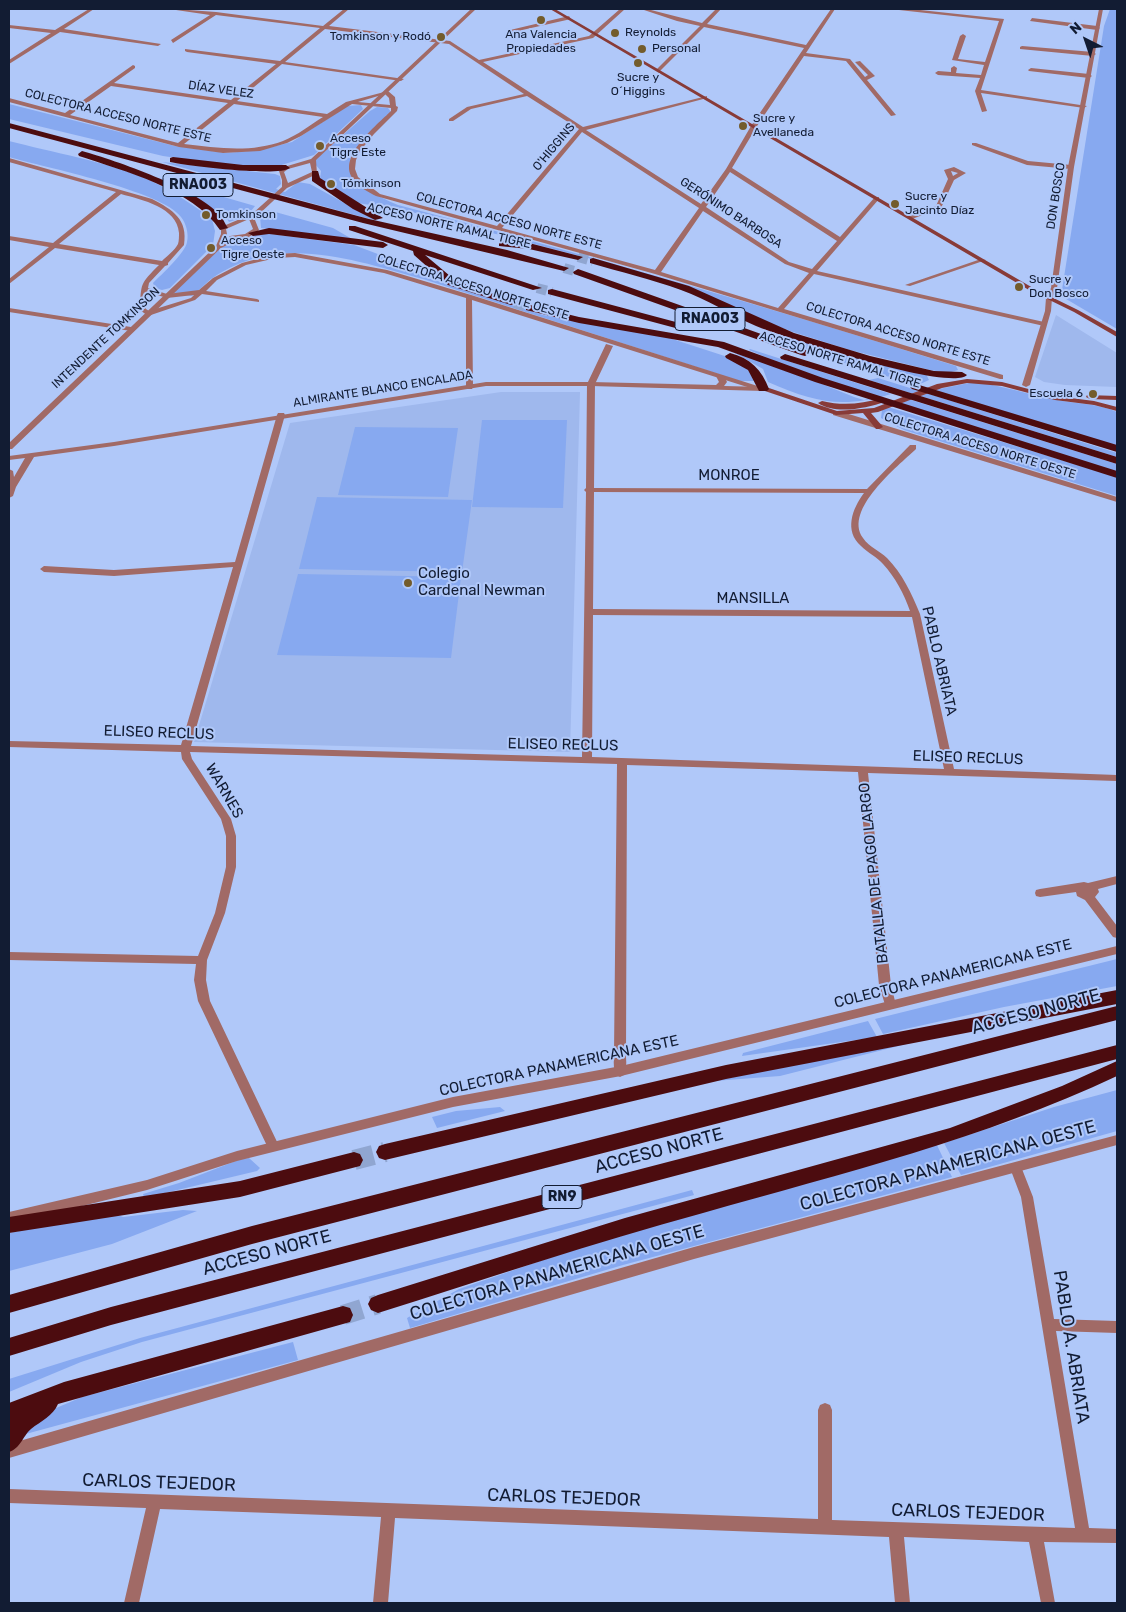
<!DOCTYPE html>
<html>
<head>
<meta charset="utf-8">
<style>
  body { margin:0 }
  #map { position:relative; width:1126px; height:1612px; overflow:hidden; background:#b0c8f9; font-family:Rubik,sans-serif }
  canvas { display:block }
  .frame { position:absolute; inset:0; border:10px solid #121c33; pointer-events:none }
  .north { position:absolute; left:1061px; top:15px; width:50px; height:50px; -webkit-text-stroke:4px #b0c8f9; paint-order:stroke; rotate:319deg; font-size:14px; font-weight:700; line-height:20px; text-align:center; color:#121c33 }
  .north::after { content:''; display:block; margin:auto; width:18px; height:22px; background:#121c33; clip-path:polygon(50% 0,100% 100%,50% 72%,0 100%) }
</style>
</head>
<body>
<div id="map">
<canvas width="1126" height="1612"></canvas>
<div class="frame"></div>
<div class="north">N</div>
</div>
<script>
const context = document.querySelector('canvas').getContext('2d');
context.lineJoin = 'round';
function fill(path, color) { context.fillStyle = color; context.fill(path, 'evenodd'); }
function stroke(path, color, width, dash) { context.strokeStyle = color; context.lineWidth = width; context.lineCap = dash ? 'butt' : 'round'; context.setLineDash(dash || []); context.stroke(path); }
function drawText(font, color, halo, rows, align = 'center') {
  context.font = font + ' Rubik,sans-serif'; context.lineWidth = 4; context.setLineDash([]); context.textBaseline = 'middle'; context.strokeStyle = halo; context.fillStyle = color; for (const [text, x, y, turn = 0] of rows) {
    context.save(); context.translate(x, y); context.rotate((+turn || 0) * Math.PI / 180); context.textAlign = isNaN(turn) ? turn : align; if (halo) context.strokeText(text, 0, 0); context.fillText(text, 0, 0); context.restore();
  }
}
fill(new Path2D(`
  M1056,315L1117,353V387L1065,385L1044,382L1035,377Z
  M501,392H580L570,752L194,742L290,423Z`), '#9fb8ed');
fill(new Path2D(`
  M1110,9H1117V329L1061,296L1104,26Z
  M9,104L175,146L226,153L260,150L292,142L347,106L361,105L363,109L314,155L275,167L225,165L163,156L9,119Z
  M377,107L388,108L391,112L351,156C345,182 377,196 398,205C585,254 771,308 956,366L958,370L948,373L930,370L850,350L793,332L618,266L412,212L358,203L320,179L321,171L315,164L316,159L370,111Z
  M9,141C51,152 108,162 147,179C171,190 192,204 212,219L215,231L213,245L170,288L162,290L155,288L153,283C161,275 186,252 187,242C189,234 186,223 181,217C163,191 43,167 9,157Z
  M162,162L275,174L280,176L281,184L276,189L285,192L298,182L310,184L377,221Z
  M154,177L255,206L247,216L229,222L225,216Z
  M268,210L333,228L352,239L261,228L260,217Z
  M263,233L354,245L383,256L425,277L543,315L663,336L737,360L748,368L754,381H740L423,279C357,261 286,235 222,272C210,278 202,288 192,296L173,293L223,246Z
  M783,335L926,374L929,380L918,385C896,379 790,349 783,335Z
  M750,349L891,394C842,409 814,402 768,382L763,369L733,352L780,367L854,397L864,400L873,397L803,373L749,350Z
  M878,378L1117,453V457L869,380Z
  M974,382C1001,385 1026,394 1053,399C1075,404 1097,403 1117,412V447L934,390Z
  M908,399L1117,464V472L897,404Z
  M888,407L1117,477V496L904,430L881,418L882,410Z
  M482,420H567L563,508L472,507Z
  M355,427L458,428L448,497L338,495Z
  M317,497L472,500L462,572L299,569Z
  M298,574L461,577L451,658L277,655Z
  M1117,959V986L1004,1007L883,1034L875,1019Z
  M868,1021L877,1037L742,1056L743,1053Z
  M938,1036L780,1076L714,1081Z
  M1117,1090V1131L961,1175L944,1143L1054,1107Z
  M500,1107L505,1111L437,1128L432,1117L456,1111Z
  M936,1143L952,1177L623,1265L410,1328L407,1318L459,1289L546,1259L645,1227Z
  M249,1158L260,1168L257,1171L144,1198L143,1194L179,1183L241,1159Z
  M692,1190L694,1195L142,1342L81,1362L9,1392V1379L140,1338Z
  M183,1210L197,1211L112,1244L9,1271V1233C29,1229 110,1209 123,1217Z
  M293,1342L298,1360L22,1435L42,1414L82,1397Z`), '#87a9f0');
stroke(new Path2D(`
  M578,257L593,261
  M564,268L578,272
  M537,288L552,292
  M515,303L530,308`), '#90a6d1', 10, [10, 5]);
stroke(new Path2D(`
  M354,1160L385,1152
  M343,1315L378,1304`), '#90a6d1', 20, [20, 10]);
fill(new Path2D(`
  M620,1048L624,1050C627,1056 627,1069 624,1075L620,1077L616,1075C613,1069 613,1056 616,1050Z`), '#a16a66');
fill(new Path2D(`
  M89,9H94L64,29L161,44L158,46L60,32L9,64V60L51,33L9,28V25L55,30Z
  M174,9L216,12L323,26L344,9H349L329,26L450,41L479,60L589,36L620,9H625L593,38L483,62L583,127L707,96V98L586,130L701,204L726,169L751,126L804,48L704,27L659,72L656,70L700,26L677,21L641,9H647L702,23L716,9H721L707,24L806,45L831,9H835L806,53L850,59L865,77L868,75L855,62L860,61L875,76L867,80L896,115L891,116L846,61L804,56L757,126L732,168L840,237L875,197H879V199L817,271L1044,322L1047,324L1044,326L814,274L784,309L1003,375V379H1000L655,274L376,196C368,192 359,187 354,180C335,158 377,125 391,111V108L352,104L301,136L287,143L260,151L223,153L179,147L9,102V98L65,113L133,65L135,66V68L114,83L231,100L276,64L187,52L185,51V49L280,61L320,28L216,15L173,43L171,40L210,15L176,10ZM325,29L449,44L524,94L467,107L449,119V121H453L471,109L527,96L579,129L497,226L380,194L358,177L355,169L356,160L360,151L374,134L397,111L398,107L396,106L395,97L388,91L346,102L327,114L237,101L282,64L401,81L404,79L285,62ZM111,86L228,103L178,143L70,115ZM385,94L389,98L390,105L358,102ZM234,104L323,117C310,125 298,135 283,141C251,153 217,148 184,144ZM582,132L699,208L655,270L502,228ZM730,172L837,241L812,269L789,262L706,207ZM703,211L785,264L809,273L778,308L661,272Z
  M897,9H911L1004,19L981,90L1087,106L1084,108L981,93L987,111L982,112L975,91L980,78L938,75L935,73L938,71L951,72V68L954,66L957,68L956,73L981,75L984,65L952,60L960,36L963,34L966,36L958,59L985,62L999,21L899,10Z
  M569,16L571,19L509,33L506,31Z
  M1032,18L1097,26L1100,28L1097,30L1030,21Z
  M1022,46L1093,52L1096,54L1093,56L1020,49V47Z
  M1031,68L1089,74L1092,76L1089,78L1029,71L1028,70Z
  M972,143H976L1028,161L1071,165L1074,167L1071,169L1027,165L972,145Z
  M9,158L152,199C173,210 188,219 184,245L168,263V265L165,266L149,283L148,288L167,294L199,290L213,278L242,263L276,254L295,253L387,270L471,295L767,389L766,391H760L472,300L473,387L472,389H466V298L384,273L295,257L276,258L246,265L217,280L206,291L257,299L259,300V302L202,294L195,300L148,316L140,310C141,283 140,284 159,265L55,248L9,284V279L49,247L9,240V236L53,243L116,192L9,162ZM121,194C142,200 177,207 179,233C179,236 179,241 178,244C175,250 166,257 162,261L59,244ZM147,292L167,298L194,295L191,298L149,311L146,309Z
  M954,167L966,173L954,180L941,208L912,219H908V217L936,206L948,179L944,170ZM951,171L958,173L953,176Z
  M981,259L986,260L910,286L905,285Z
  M9,308L131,327L134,329L131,331L9,312Z
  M606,344L613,346L595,384L594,488L867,489L910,445H916V449C898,466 843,510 863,538C869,547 880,551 887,558C902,573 912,594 920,614L954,769L1117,775V781L868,773L891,985L896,1005L894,1008L890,1009L886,1008L879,985L858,772L627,765L626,1053L624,1056L620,1058L616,1056L614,1053L617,764L190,752L192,759L231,819L236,836V867L225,913L207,960L206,980L210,1001L279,1146L277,1150L273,1151L269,1150L198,1001L194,980L196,964L9,960V952L198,956L215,913L226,867V836L221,819L182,759L181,752L9,747V741L181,745L233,567L114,576L44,572L40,569L44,566L114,570L235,562L277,415L278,413H284L285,415L191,746L582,757L586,492L584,490L586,488L587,384ZM594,492L864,493C852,509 844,531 861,546C868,553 877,557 883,564C895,577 904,594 910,611L593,609ZM593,615L912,617L944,769L592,757Z
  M1117,876V884L1098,889L1099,892L1095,897L1117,926V938L1113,937L1085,900L1077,896L1076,892L1040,897L1036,896L1035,893L1036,890L1040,889L1084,882L1088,883Z
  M1016,1163L1020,1164L1033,1197L1054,1319L1117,1321V1333L1056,1331L1089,1528L1117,1529V1543L1044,1542L1055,1603H1041L1029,1542L904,1537L910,1603H895L889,1537L395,1518L388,1603H373L381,1517L160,1509L139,1603H124L146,1508L9,1503V1489L818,1519V1410L820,1405L825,1403L830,1405L832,1410V1520L1075,1528L1021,1197L1010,1168L1012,1164Z`), '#a16a66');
fill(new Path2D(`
  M471,9H476L316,160L317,174L287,188L257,216L255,220L259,230L258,231L249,237L241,238L221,248L12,449H9V443L216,246L221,234V227L252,214L282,187V180L279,171L284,167L311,159ZM310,163L312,172L288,183L284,172L288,169ZM249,219L253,229L245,234L230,236L229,237L231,239L224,242L227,234L226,229Z
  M1099,9H1103L1074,167L1057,288L1052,298L1051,311L1030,385L1026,387L1022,385L1045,311L1046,298L1051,288L1068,167Z
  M717,374L724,376L727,382L724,386L763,387L767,389L763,391L591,386H486L114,446L34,457L16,487L13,496L9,498V469L13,471L14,477L25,458L9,460V456L114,442L486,382H591L716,385L719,382L716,376Z
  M833,411H839L1117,497V502L833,415Z
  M1117,946V954L621,1076L453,1107L237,1161L147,1190L9,1224V1212L147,1180L237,1151L453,1097L621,1066Z
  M1117,1135V1145L694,1259L9,1458V1444L694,1247Z`), '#a16a66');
fill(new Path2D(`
  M550,9H555L1033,288L1078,310L1117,332V337L1074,312L1029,290Z
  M967,379L1002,382L1055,396L1094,401L1117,407V411L1094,405L1055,400L1002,386L967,383L942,388L878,412L871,413L883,427L879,429H876L863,413L836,415L759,389L760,387H766L837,411L874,408L937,384Z
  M1087,395L1117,396V400L1090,399L1086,397Z
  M882,398L886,400L885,402C866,408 836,415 818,403L822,401C843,406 861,404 882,398Z`), '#883b38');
fill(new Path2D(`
  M9,123L369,219L507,250L569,268L564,271L363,223L9,128Z
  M82,151C117,161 196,188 220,215C223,218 225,224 228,228L220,230C193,189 124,171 79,156L78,154Z
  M173,157L243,165H286L290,168C279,177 188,166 170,162V158Z
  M312,171H318L320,178L383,218L375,220L353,209L312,181Z
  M349,226H355L542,288L533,290L425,255L456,281L520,303L511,305L448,285L414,255L413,251L349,230Z
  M269,228L383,242L388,245L383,248L269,234L253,236L248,233Z
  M502,241L529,243L583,257L578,260L529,249L499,246V242Z
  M593,258L689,286L794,333L870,356L934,371L962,372L967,375C951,392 783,337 756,326C731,315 707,299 681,290C651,279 620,272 590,263V259Z
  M578,269L809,351L810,353L805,356L801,355L574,274L573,272Z
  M552,289L687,325L688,327L683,330L548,294V290Z
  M530,305L579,317L724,342L823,378L1117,471V478L815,382L718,347L579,323L526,310V306Z
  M730,353C750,358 762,370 769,389L767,391H759L748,370L726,358L725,356Z
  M785,354L1117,457V464L781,359L780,357Z
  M916,384L1117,445V452L912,389L910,387Z
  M1117,990V1004L726,1079L385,1160L379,1158L376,1152L379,1146L385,1144L726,1065Z
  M1117,1006V1020L252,1244L9,1313V1295L252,1226Z
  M1117,1045V1059L111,1325L9,1356V1338L111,1307Z
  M1117,1061V1076C984,1139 843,1173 703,1213C593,1243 486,1279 378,1313L371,1310L368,1304L371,1298L378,1295L625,1218L950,1128L1062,1086Z
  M354,1152L360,1154L363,1160L360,1166L240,1197L9,1233V1217L240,1181Z
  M343,1306L350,1308L353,1315L350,1322L343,1324L58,1404C53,1416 41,1421 31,1429C22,1437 21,1448 9,1452V1403L64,1382Z`), '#4c0c0f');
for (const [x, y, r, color] of [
  [541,20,5,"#735c2c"],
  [615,33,5,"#735c2c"],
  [441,37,5,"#735c2c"],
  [642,49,5,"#735c2c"],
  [638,63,5,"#735c2c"],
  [743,126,5,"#735c2c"],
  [320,146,5,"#735c2c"],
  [331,184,5,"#735c2c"],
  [895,204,5,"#735c2c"],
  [206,215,5,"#735c2c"],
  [211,248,5,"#735c2c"],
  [1019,287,5,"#735c2c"],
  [1093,394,5,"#735c2c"],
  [408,583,5,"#735c2c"]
]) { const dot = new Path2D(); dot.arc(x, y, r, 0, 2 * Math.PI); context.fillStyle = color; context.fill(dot); stroke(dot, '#b0c8f9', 2); }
drawText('12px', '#121c33', '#b0c8f9', [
  ["Reynolds",625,33],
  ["Ana Valencia",541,35,"center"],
  ["Propiedades",541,49,"center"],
  ["Tomkinson y Rodó",431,37,"right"],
  ["Personal",652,49],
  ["Sucre y",638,78,"center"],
  ["O´Higgins",638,92,"center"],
  ["Sucre y",753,119],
  ["Avellaneda",753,133],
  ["Acceso",330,139],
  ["Tigre Este",330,153],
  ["Tómkinson",341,184],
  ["Sucre y",905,197],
  ["Jacinto Díaz",905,211],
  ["Tomkinson",216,215],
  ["Acceso",221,241],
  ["Tigre Oeste",221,255],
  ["Sucre y",1029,280],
  ["Don Bosco",1029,294],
  ["Escuela 6",1083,394,"right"]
], 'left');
drawText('12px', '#121c33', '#b0c8f9', [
  ["DÍAZ VELEZ",221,90,8],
  ["COLECTORA ACCESO NORTE ESTE",118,116,14],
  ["O'HIGGINS",554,147,-50],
  ["DON BOSCO",1056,196,-81],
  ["GERÓNIMO BARBOSA",731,213,33],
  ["COLECTORA ACCESO NORTE ESTE",509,221,15],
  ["ACCESO NORTE RAMAL TIGRE",449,226,13],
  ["COLECTORA ACCESO NORTE OESTE",473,287,17],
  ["COLECTORA ACCESO NORTE ESTE",898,334,17],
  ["INTENDENTE TOMKINSON",106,338,-43],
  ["ACCESO NORTE RAMAL TIGRE",840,360,17],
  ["ALMIRANTE BLANCO ENCALADA",383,389,-9],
  ["COLECTORA ACCESO NORTE OESTE",980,446,17]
]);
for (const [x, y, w] of [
  [198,185,70],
  [710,319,70],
  [562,1197,40]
]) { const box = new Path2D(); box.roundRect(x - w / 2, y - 11.5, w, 23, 4); context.fillStyle = '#b0c8f9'; context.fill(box); stroke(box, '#121c33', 1); }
drawText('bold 14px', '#121c33', null, [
  ["RNA003",198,185],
  ["RNA003",710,319],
  ["RN9",562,1197]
]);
drawText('15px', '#121c33', '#b0c8f9', [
  ["MONROE",729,476],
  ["MANSILLA",753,599],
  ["PABLO ABRIATA",939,661,77],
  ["ELISEO RECLUS",159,733,2],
  ["ELISEO RECLUS",563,745,1],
  ["ELISEO RECLUS",968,758,2],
  ["WARNES",224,791,60],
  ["BATALLA DE PAGO LARGO",874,873,-96],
  ["COLECTORA PANAMERICANA ESTE",953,974,-14],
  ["COLECTORA PANAMERICANA ESTE",559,1066,-12]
]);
drawText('15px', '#121c33', '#b0c8f9', [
  ["Colegio",418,574],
  ["Cardenal Newman",418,591]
], 'left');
drawText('18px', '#121c33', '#b0c8f9', [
  ["ACCESO NORTE",1036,1012,-15],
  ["ACCESO NORTE",659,1151,-15],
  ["COLECTORA PANAMERICANA OESTE",948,1166,-15],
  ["ACCESO NORTE",267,1253,-15],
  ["COLECTORA PANAMERICANA OESTE",557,1273,-16],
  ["PABLO A. ABRIATA",1071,1347,81],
  ["CARLOS TEJEDOR",159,1483,2],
  ["CARLOS TEJEDOR",564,1498,2],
  ["CARLOS TEJEDOR",968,1513,2]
]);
</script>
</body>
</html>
